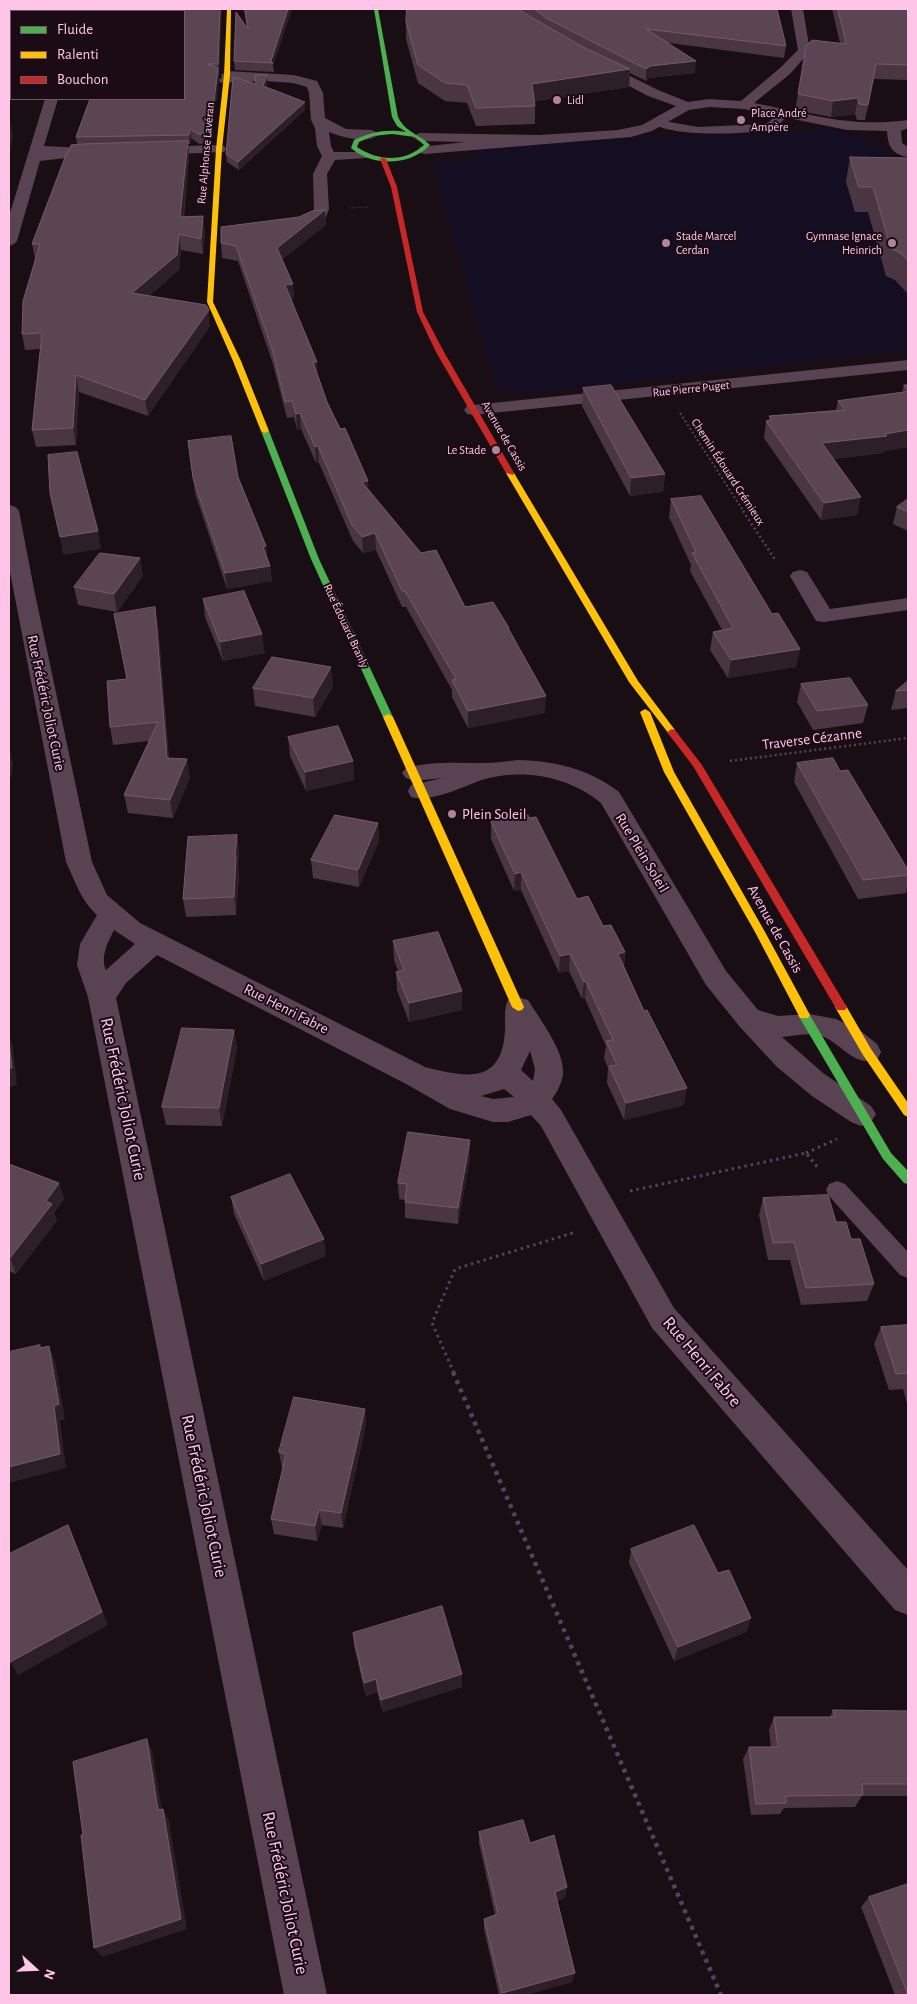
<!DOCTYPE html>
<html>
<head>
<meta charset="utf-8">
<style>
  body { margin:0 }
  #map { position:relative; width:917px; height:2004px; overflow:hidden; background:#180e13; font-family:"Alegreya Sans",sans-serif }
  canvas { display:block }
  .frame { position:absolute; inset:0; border:10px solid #fec5e8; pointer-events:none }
  .legend { position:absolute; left:10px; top:10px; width:175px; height:90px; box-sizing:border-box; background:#1b0b14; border:1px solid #765569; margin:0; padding:6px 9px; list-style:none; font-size:15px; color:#fec5e8 }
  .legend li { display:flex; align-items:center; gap:10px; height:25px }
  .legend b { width:25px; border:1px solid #765569 }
  .north { position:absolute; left:10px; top:1944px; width:50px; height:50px; -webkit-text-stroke:4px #1b0b14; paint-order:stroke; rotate:110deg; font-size:14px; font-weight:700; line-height:20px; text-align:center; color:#fec5e8 }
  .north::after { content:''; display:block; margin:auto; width:18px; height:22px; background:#fec5e8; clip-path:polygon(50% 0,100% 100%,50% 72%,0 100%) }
</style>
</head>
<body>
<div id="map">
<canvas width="917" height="2004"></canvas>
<div class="frame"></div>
<ul class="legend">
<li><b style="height:6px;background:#4caf50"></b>Fluide</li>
<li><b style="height:6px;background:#ffc107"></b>Ralenti</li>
<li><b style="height:6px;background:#c62828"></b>Bouchon</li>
</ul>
<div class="north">N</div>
</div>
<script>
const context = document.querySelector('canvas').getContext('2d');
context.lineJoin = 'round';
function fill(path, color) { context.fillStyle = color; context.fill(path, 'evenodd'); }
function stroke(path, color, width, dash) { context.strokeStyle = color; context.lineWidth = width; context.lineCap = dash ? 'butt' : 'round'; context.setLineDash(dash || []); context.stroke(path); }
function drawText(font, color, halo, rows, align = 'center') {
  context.font = font + ' "Alegreya Sans",sans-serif'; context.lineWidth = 4; context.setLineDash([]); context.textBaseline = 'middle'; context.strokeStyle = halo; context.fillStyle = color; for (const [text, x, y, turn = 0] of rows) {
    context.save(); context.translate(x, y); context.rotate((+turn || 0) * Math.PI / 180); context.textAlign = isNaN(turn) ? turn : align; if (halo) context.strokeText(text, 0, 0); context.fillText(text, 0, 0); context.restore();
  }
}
fill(new Path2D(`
  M835,128L861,135L908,163L855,212H868L908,275V350L526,393L496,387L432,163L475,159L471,149L475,147Z`), '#140e23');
stroke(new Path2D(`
  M349,208L370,207`), '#54435a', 1, [1, 2]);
stroke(new Path2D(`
  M680,413L744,512`), '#54435a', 2, [2, 2.5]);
stroke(new Path2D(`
  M743,511L776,561
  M730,761L908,738`), '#54435a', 2.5, [2, 3]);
stroke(new Path2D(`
  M806,1153L837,1139
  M630,1191L806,1153L819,1169
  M454,1373L432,1323L455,1269L576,1232`), '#54435a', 3, [2.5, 4]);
stroke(new Path2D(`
  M453,1372L721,1995`), '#54435a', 4.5, [4, 5]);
fill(new Path2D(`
  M785,110L790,113L788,115C783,121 778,126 770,129C750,135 668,137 653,123L658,120L698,127L765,124C773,121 777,112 785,110Z
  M837,1181L845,1184L908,1252V1278L900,1275L829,1196L826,1190L829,1184Z`), '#594352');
fill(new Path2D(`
  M791,9H803L810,51L790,74L754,103C811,114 850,128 908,120V128L901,131L902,143L908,147V157C892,154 888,147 887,131L847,130L744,109L709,107L689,110L652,131L631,137L425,154L420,153L418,150L420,147L465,142L419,141L412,137L419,133L539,135L618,130L642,125L676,106L648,96L591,66L590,63L596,59L658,90L688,102L709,99L741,101L780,68L798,50Z
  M227,71L294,75L317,81L323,93L325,118L346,129L372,130L379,134C369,145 341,137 329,132L331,146L334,152H367L369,155L367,158L335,160L327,174L329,209L326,217C314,224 300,234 286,230L283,227L286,224L295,222L314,212L313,174L322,156L317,146L315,128L311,120L309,93L307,87L293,83L266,81L221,83L219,80L222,77L221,75Z
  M45,99H58L44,146L84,148L89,149L91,152L89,155L84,156L40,161L17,241L14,244L9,246V216Z
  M219,145L224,146L226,149L224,152L151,155L146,154L144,151L146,148L151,147Z
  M908,360V370L473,415L467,414L464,410L467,406L473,405Z
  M9,505L16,507L19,511L34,589L92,862L107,895L140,923L425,1067C465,1077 502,1086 505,1030C506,1019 503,1010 508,1000L518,997L528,1000C539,1018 565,1051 563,1074C562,1083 557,1092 552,1099L561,1110L674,1308L908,1570V1615L895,1610L652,1328L541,1126L531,1115L508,1122H493L450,1109L408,1085L157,955L126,983L116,998L327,1995H284L88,997L77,965L80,944L97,915C81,901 75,881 66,862L9,567ZM114,930L135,944L106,970C100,957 108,942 114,930ZM530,1051L535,1069L533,1081L521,1070ZM504,1089L514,1097L493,1099L481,1096Z
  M800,570L807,572L830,609L908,598V610L824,622L816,621L790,576L793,572Z
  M518,760C556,761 589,769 619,792L726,971L758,1010L778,1016L809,1014L836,1019L862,1032L877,1044L881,1052L877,1060C854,1067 842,1044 822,1036C810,1032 795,1036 782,1037L823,1073L871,1106L876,1114L871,1122L861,1126L851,1122L812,1096L777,1067L740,1027L706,985L601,803C570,778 529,769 489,778C466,784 435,803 411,797L408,791L411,785L443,778L414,781L406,778L402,773L406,768C431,761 457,763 483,763C495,763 507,761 518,760Z`), '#594352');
fill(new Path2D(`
  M374,9H378L398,117C405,132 419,134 430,145C410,166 373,167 351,148L354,140C372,132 386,129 406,132L397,126L392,117ZM392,134L415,137L424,145C404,163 378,161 357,147L359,142L373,136Z
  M262,429L269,431L319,559L393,717L391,719L388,720L383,717L311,559L261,431Z
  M804,1011L808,1012L891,1153L908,1171V1184L904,1183L883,1159L798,1015L800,1012Z`), '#4caf50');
fill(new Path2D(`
  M227,9H231L230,75L222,149L213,302L241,361L269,431L265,433L261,431L233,361L207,302L216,149L224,75Z
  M507,471L514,473L638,681L675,730V734H669L629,682L506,473Z
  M645,709L650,712L674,772L765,932L810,1015L808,1018H800L755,932L664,772L640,712Z
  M388,714L393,717L524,1007L522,1010L518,1011L512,1007L383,717Z
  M841,1003L845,1004L871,1049L908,1103V1117L904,1115L863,1055L835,1007Z`), '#ffc107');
fill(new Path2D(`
  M383,157L386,159L397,187L423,312L444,352L514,473L513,475L506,473L436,352L417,312L391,187L380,159Z
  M672,729L675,730L702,765L845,1004L847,1007L845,1010H837L693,766L667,732Z`), '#c62828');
fill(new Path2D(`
  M9,9H221L219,77L211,143L199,144L191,138L190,144H188L189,156L184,217L205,231L203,254L181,250L179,270L149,296L210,326L148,416L79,392L76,445L36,447L32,430L41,349L25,350L22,334L35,259L32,244L77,144L76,137L184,99L11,11V94H9Z
  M244,9H292L273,65L274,72L235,70L234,61L247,28Z
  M522,9H777L786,46L784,58L669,43L695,73L649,78L646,81L630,73L629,87L535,101V124L476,126L467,103L445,101L418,83L406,39V22L531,17Z
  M832,9H908V80L874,79L865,120H857L855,114L831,117L795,110L798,94L840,43Z
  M267,75V83L266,87L305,110L239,170L227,162L226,154L256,83L255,76Z
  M850,157L908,158V294L895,280L886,276L868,212H855L846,182Z
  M325,210L326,225L282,259L293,284L294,299H291L327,402L368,481V489L465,607L509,628V631L545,713L468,728L452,697V690L406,607H402L376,550L363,553L353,541L319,463H316L301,429L297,430L294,417L287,418L273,364L238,261L222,258L221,243L299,217Z
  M904,385H908V447L884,451L883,453L833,459L857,515L821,520L764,438L766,421L769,420V416L836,410L838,401L902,392Z
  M583,388L665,474L663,492L630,496L582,406Z
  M188,441L238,477L266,546L267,558L270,566L272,581L227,589L195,493Z
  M671,499L772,614L800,649L796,667L728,678L710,650L713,632L722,630L690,571L691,565L669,517Z
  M908,499V531L893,524L897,507Z
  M140,558L143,576L117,612L78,605L74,587Z
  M203,599L265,653L223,661L205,617Z
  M158,625L169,758L190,777L173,818L128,813L124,795L149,741L113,745L110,727Z
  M908,681V708L891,710L896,691Z
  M801,684L868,705L863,723L813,730L797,702Z
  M333,686L315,717L255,706L253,688Z
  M288,737L353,761L354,780L306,791L290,756Z
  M797,763L840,771L908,870V884L906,893L858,899L794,782Z
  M529,818L577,899L603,926L625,952L624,966L684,1105L624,1120L607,1083L608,1068L604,1058L606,1046L585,999H582L569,971L559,973L521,890L514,891L491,839V822Z
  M378,823L379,841L359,887L313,878L311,860Z
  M237,835L239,853L238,867L239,874L236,915L186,917L183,899Z
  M393,941L462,991V1010L409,1022L397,990L396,972L398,971L394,960Z
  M234,1030L237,1048L222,1126L166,1125L162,1107Z
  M470,1157L458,1224L405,1218V1200L399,1199L398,1183Z
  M9,1164L59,1183L64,1199L54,1213L57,1220L16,1274L9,1271Z
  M231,1197L326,1256L264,1281L234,1214Z
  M763,1198L836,1222L851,1239L874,1284L867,1301L801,1305L790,1260H768L759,1215Z
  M908,1325V1407L903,1389L889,1390L874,1344L881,1327Z
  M365,1409L366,1424L343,1528L322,1525L317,1541L274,1534L271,1519L283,1468H282L279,1452Z
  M631,1549L751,1618L746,1632L674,1661L629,1563Z
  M353,1633L462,1687L383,1712L377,1692L366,1696L354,1646Z
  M833,1710L908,1715V1796H862L855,1807L784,1808L780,1814L751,1815L743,1759L749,1747H771L769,1730L774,1717H830Z
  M479,1832L530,1843L567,1887L565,1898L557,1901L572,1982L525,1995H499L484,1929V1919L495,1915L479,1843Z
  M869,1897L908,1995H895L861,1907Z`), '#493641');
fill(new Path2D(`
  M220,9H222L219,73L218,64Z
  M288,9H292L273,65L271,61Z
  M696,61L695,73L649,78L646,81V69L650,66Z
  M218,68L219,77L211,143L210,134Z
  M630,69L629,87L532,101V84Z
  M267,75V83L264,94L263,86Z
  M858,98L855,114L831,117L833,101Z
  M305,102V110L239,170L238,162Z
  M10,122L13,135L9,156V130Z
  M190,129L191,138L190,144L189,135Z
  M188,141L189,156L182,232L180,217Z
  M325,210L326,225L278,263L277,248Z
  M203,216L205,231L203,254L201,239Z
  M179,234L181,250L179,270L135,308L132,293Z
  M293,284L294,299L287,300L285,285Z
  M209,310L210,326L148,416L145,400Z
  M313,362H317L318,377Z
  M76,375L79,392L76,445L73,428Z
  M300,413L301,429L297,430L296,414Z
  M908,430V447L884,451L883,453L819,461L822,443Z
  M318,446L319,463H316L315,447Z
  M665,474L663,492L630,496L631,478Z
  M368,481L369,497L362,482Z
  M861,497L857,515L821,520L824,503Z
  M98,531L101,549L63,555L60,537Z
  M375,533L376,550L363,553L362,537Z
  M266,546L267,561L263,547Z
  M140,558L143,576L117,612L114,594Z
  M270,566L272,581L227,589L225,573Z
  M155,607L158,625L170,775L167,758Z
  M262,634L265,653L223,661L220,642Z
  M800,649L796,667L728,678L731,660Z
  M331,667L333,686L315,717L313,698Z
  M546,696L545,713L468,728V711Z
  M9,748L13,765L9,787Z
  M187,759L190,777L173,818L170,800Z
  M353,761L354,780L306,791L305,772Z
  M378,823L379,841L359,887L358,870Z
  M237,835L239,853L238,867L239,874L236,915L234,897L235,856Z
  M521,872V890L514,891L515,874Z
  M625,952L623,969L618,954Z
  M570,954L569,971L559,973L560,956Z
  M584,982H586L585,999H582Z
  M462,991V1010L409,1022V1003Z
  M234,1030L237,1048L222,1126L219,1108Z
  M9,1034L13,1047L17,1085L9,1087Z
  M687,1088L684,1105L624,1120L626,1103Z
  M470,1140V1157L458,1224V1208Z
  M59,1183L64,1199L54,1213L57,1220L16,1274L10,1258L46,1201Z
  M324,1239L326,1256L264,1281L261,1264Z
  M49,1346L55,1361L65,1419L60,1421L66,1468L9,1483V1467L54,1406Z
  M365,1409L366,1424L343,1528L341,1513Z
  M319,1510L322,1525L317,1541L315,1526Z
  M68,1525L108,1625L18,1675L10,1662Z
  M751,1618L746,1632L674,1661L678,1647Z
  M462,1674V1687L383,1712L381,1700Z
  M376,1679L377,1692L366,1696L364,1683Z
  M147,1739L152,1751L164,1822L158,1810Z
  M163,1809L169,1821L187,1929L102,1957L94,1948Z
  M567,1887L565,1898L553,1902L555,1892Z
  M575,1973L572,1982L525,1995H502V1993Z`), '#2d1f27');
const building = new Path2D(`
  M9,9H220L218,64H208L218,68L210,134H198L190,129L189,135L76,137L90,99H184V11H11V85H9Z
  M245,9H288L271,61L273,63L234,61L236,12L248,29Z
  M407,9H520L531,17L583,47L630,69L532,84L535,106L476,108L467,85L445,83L418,65L406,22Z
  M535,9H777L786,46L646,29L696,61L650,66L646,69L546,18Z
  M838,9H908V65L876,64L868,105L859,104L858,98L833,101L798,94L806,46L812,40L846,44Z
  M267,75L263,86L305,102L238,162L226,154L233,77L256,84L255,76Z
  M188,141L180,217L203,216L201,239L179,234L177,255L132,293L206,305L209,310L145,400L76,375L73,428L32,430L42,333L22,334L23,301L40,244H32L67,152L70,150L71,145L82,144Z
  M850,157L908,158V261L901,253L891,249L873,187H859Z
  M325,210L277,248L293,284L285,285L317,362H313L327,402L340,429L345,428L368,481L362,482L421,553L436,550L465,607L493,602L509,628H508L546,696L468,711L452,680L456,679L405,591H402L375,533L362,537L352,525L318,446L315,447L300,413L296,414L292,401L285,402L272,349L236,246L221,243V227L299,217L312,211Z
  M611,385L665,474L631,478L583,388Z
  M904,385H908V390Z
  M908,392V430L885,434L887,436L822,443L861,497L824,503L766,421L772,420L769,416L845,410L838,401Z
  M231,436L238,477L266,546L263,547L270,566L225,573L193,478L188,441Z
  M77,452L98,531L60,537L50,493L48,455Z
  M701,496L772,614L778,613L800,649L731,660L713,632L733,628L692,553L696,552L671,499Z
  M908,499V512L897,507Z
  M100,553L140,558L114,594L74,587Z
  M244,591L262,634L220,642L203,599Z
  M155,607L167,758L187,759L170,800L124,795L158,722L110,727L107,681L127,679L114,614Z
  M272,657L331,667L313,698L253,688Z
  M850,678L868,705L817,711L801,684Z
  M908,681V690L896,691Z
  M338,726L353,761L305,772L288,737Z
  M833,758L840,771L848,770L908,870V875L863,880L797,763Z
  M335,815L378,823L358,870L311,860Z
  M528,815L529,818L536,817L577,899L588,896L603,926L611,925L625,952L618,954L644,1011L647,1010L687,1088L626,1103L609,1066L617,1065L606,1041L613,1040L586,982H584L570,954L560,956L521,872L515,874L491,822Z
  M237,835L235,856H236L234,897L183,899L188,837Z
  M438,932L462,991L409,1003L396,972L404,970L393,941Z
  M182,1028L234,1030L219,1108L162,1107Z
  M9,1042L12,1068H9Z
  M408,1132L470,1140L458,1208L405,1202L407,1184L398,1183Z
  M9,1164L59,1183L46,1201L52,1204L10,1258H9Z
  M290,1174L324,1239L261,1264L231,1197Z
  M828,1195L836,1222H846L851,1239H860L874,1284L806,1288L794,1242L773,1243L763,1198Z
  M908,1325V1373L896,1374L881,1327Z
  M40,1345V1348L49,1346L59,1404L54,1406L60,1454L9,1467V1352Z
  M294,1397L365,1409L341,1513L319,1510L315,1526L271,1519L286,1454L279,1452Z
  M68,1525L102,1612L10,1662L9,1659V1554Z
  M694,1525L718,1573L729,1570L751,1618L678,1647L631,1549Z
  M442,1606L462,1674L381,1700L376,1679L364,1683L353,1633Z
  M833,1710L907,1711L908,1715V1784H862L863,1795L786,1796V1803L756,1804L749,1747H778L774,1717H835Z
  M147,1739L158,1810L163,1809L181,1919L94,1948L81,1835H83L73,1762Z
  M523,1820L530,1843L554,1835L567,1887L555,1892L575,1973L502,1993L484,1919L498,1914L479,1832Z
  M908,1884V1995L869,1897Z`);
fill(building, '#5c4553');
stroke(building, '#76596a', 1);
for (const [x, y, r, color] of [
  [557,100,5,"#ae859d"],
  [741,120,5,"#ae859d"],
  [666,243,5,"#ae859d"],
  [892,243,5,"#ae859d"],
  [496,450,5,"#ae859d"],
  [452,814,5,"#ae859d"]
]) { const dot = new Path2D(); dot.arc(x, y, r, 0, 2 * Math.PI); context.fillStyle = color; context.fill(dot); stroke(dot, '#1b0b14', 2); }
drawText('12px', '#fec5e8', '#1b0b14', [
  ["Lidl",567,100],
  ["Place André",751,113],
  ["Ampère",751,127],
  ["Stade Marcel",676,236],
  ["Cerdan",676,250],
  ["Gymnase Ignace",882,236,"right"],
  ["Heinrich",882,250,"right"],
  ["Le Stade",486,450,"right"]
], 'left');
drawText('12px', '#fec5e8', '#1b0b14', [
  ["Rue Alphonse Lavéran",206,153,-85],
  ["Rue Pierre Puget",691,389,-6],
  ["Avenue de Cassis",504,436,60],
  ["Chemin Édouard Crémieux",728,472,57],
  ["Rue Édouard Branly",346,626,65]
]);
drawText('15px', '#fec5e8', '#1b0b14', [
  ["Rue Frédéric Joliot Curie",46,703,78],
  ["Traverse Cézanne",812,739,-7],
  ["Rue Plein Soleil",642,853,59],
  ["Avenue de Cassis",775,929,61],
  ["Rue Henri Fabre",286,1009,27]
]);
drawText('15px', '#fec5e8', '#1b0b14', [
  ["Plein Soleil",462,814]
], 'left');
drawText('18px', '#fec5e8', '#1b0b14', [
  ["Rue Frédéric Joliot Curie",123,1099,78],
  ["Rue Henri Fabre",702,1362,50],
  ["Rue Frédéric Joliot Curie",204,1496,78],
  ["Rue Frédéric Joliot Curie",285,1893,78]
]);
</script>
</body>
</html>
